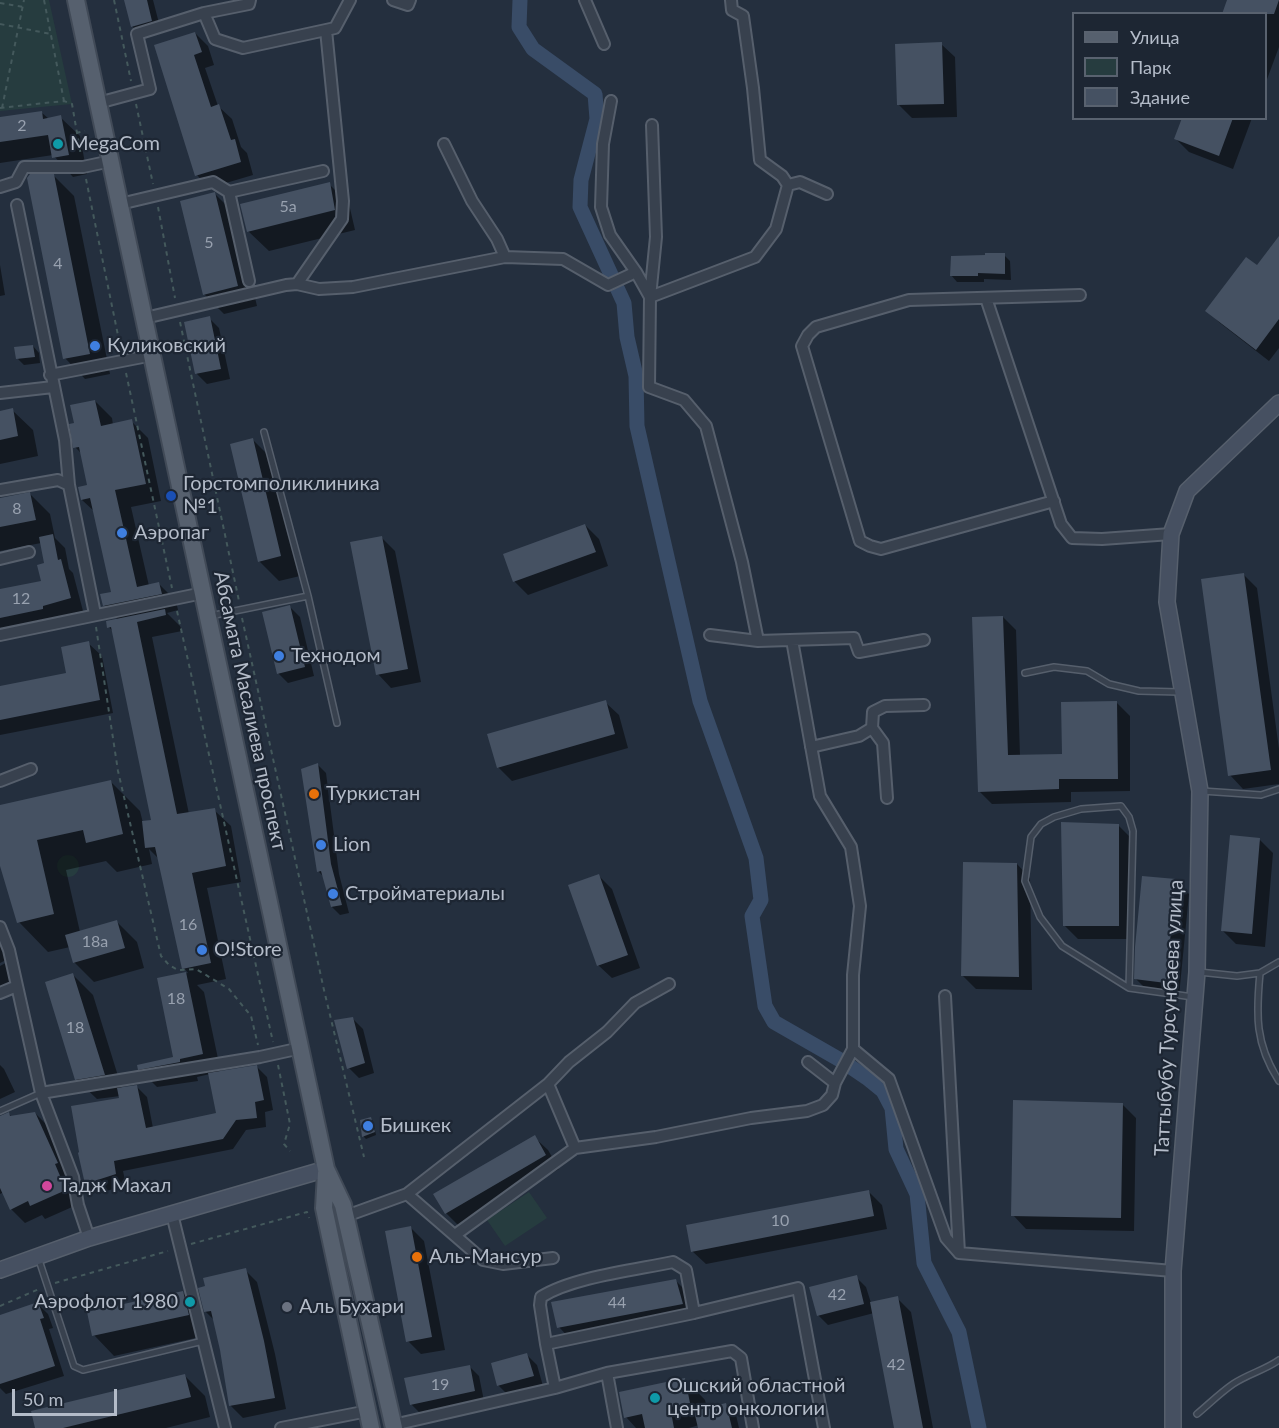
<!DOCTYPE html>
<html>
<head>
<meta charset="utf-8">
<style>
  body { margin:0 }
  #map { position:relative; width:1279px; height:1428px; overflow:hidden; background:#242f3e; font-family:Lato,sans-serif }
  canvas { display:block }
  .legend { position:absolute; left:1072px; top:12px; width:195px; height:108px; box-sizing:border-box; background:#1d2633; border:2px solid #59626f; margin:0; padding:8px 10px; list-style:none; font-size:18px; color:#b4bcc9 }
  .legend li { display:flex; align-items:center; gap:12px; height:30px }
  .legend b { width:30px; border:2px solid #59626f }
  .scale { position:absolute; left:12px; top:1389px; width:105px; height:27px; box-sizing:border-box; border:3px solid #b4bcc9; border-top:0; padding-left:8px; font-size:18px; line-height:21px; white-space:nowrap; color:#b4bcc9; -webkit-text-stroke:4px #1d2633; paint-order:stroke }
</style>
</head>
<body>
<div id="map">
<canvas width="1279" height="1428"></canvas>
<ul class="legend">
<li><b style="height:8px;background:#56606e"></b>Улица</li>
<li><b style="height:16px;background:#263c3f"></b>Парк</li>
<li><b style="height:16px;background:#455162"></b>Здание</li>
</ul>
<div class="scale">50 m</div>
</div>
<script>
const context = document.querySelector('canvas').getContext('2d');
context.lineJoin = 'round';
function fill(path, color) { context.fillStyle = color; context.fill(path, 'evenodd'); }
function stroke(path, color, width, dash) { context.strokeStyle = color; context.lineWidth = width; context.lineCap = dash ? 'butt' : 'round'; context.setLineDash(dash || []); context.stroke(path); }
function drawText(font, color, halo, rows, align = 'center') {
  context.font = font + ' Lato,sans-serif'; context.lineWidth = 4.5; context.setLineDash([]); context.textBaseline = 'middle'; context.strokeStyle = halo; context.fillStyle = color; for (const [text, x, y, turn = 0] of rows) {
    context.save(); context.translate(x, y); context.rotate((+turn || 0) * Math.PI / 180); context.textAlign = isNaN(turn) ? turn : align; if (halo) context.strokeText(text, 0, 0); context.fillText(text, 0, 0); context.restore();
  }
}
fill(new Path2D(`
  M0,0H49L72,104L0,111Z
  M57 866a11 11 0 1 1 22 0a11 11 0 1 1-22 0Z
  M529,1192L547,1218L505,1246L487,1220Z`), '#263c3f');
fill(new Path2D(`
  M125,0H153L161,31L142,36L132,26Z
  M1229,0H1279V47L1266,82V14Z
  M195,33L208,46L214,65L205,68L218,106L232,119L241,147L247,153L253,175L209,188L197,175L155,46Z
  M941,44L955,57L957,117L912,118L899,105Z
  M41,112L49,119L60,117L80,136L87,174L73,177L53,155L0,163V118Z
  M1184,118H1252L1233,169L1189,152L1176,139Z
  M54,176L74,196L110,374L85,379L65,358Z
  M329,184L349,204L355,230L269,251L248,231Z
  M215,194L235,214L257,306L224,314L204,294Z
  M1279,250V348L1269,361L1220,323L1207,311Z
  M1004,255L1010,261L1011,280L984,279V282H957L951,275Z
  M0,265L5,295L0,296Z
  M209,318L219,328L230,379L207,384L197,374L186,323Z
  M33,346L39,353L40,363L24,365L18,359Z
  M95,401L112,418L113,425L131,421L148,438L161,501L131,507L149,586L159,584L176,601L178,610L167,613L180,626L182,631L152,637L189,814L214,810L231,826L241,882L207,888L226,979L197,985L204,992L221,1073L257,1067L267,1077L273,1110L265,1112L266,1127L246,1130L233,1149L123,1171L126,1185L97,1194L87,1184L79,1154L121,1099L120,1096L97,1099L76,1079L73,975L93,995L122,1089L136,1086L147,1097L153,1128L217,1114L210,1074L197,1077L198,1081L157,1087L139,1069L175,1058L158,979L188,973L184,968L159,859L149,849L152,864L117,872L106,861L66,870L80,932L117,922L137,942L144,968L94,982L74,962L70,947L48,952L19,922L0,861V806L110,781L140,811L143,823L153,821L114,633L109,627L118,620L104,605L113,593L95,512L82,500L89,486L82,454L75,447V424Z
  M12,410L33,430L38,456L0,464V412Z
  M253,440L273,460L300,576L279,581L259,561Z
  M30,494L50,514L55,538L65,548L69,569L73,573L83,611L54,618L55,621L0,632V590L43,582L45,564L41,543L0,551V500Z
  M585,525L599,539L608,566L528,595L515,582L505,555Z
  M382,538L395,551L421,682L391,688L378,674Z
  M1244,575L1257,588L1279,749V784L1243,789L1230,775Z
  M290,607L300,617L314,676L288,683L278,673Z
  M1003,617L1016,630L1020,756L1063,755L1117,703L1130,716V791L1071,792V802L992,804L979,791Z
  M88,643L102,656L113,713L0,735V688L68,674Z
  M605,702L619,715L628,748L512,781L498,767Z
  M318,765L326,773L339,874L349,913L340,915L332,907L324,877L319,872L303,770Z
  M1118,825L1132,839V939H1078L1064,925Z
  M1260,840L1273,853L1265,947L1236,944L1223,931Z
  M1017,864L1030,878L1032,990L976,989L962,975Z
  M599,876L612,889L640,968L612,978L598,965Z
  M1175,881L1189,894L1179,996L1149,992L1136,979Z
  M0,929L10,958L0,963Z
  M11,960L21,981L0,992V966Z
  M353,1019L363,1029L374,1073L359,1078L349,1068Z
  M0,1065L4,1069L15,1092L0,1099Z
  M1122,1104L1136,1118L1134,1231L1026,1229L1013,1215Z
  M35,1113L49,1127L79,1204L45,1219L42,1215L25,1223L11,1209L4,1192L0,1194V1117L9,1114L12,1117Z
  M370,1118L373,1121L376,1135L366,1139L364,1137L362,1121Z
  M534,1137L548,1150L559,1169L460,1227L446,1213Z
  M868,1191L882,1205L887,1229L706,1264L692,1251Z
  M411,1228L424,1241L445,1350L421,1354L408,1341Z
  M245,1270L257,1282L275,1354L286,1409L243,1418L231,1406L215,1321L205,1311Z
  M856,1277L866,1287L871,1303L897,1298L911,1312L933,1428H895L874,1313L828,1325L818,1315Z
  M676,1281L689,1294L696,1317L572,1341L559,1327Z
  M183,1293L203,1313L209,1335L114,1356L94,1335Z
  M38,1304L48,1314L53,1328L49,1329L64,1376L6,1394L0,1388V1317Z
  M527,1355L537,1365L543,1386L508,1395L498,1385Z
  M469,1366L479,1376L484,1401L421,1414L411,1404Z
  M185,1376L205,1396L210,1417L166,1428H36Z
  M685,1379L705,1400L707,1409L726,1405L736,1415L739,1428H700L699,1425L689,1428H636L626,1417Z`), '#0007');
stroke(new Path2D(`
  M520,0L519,27L533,49L595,94L597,119L581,180L580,207L624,303L627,337L636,376L637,426L700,701L756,858L761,900L752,916L765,1006L774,1022L842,1061L867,1078L883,1091L892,1108L896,1149L917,1194L924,1263L959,1332L979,1428`), '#394c67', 15);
fill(new Path2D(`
  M124,0H147L152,21L131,27Z
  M1227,0H1279L1274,14H1222Z
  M195,32L202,52L194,55L211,107L219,104L231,140L235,139L241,162L195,176L154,45Z
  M942,42L944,104L897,105L895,44Z
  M42,111L43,119L61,115L69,155L52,158L48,135L0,142V117Z
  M1182,118H1233L1219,156L1174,139Z
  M54,174L90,354L63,359L27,178L30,174Z
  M330,182L335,210L247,232L240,204Z
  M215,192L238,286L203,295L180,201Z
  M1279,236V319L1256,350L1205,311L1246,257L1257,265Z
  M985,253H1005V274L978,273V276H950L951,256L985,255Z
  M210,316L221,369L195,374L184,322Z
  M33,345L35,357L16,359L14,347Z
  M95,400L101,426L132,419L146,484L115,490L137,587L159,582L162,594L103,606L100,594L111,592L90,498L81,500L78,487L87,485L79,447L73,448L69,424L74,423L70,405Z
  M13,408L18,436L0,440V411Z
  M253,438L281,556L258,562L230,444Z
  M30,492L36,520L0,527V498Z
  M585,524L596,552L513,582L503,554Z
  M53,534L58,560L61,559L71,598L43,606V609L0,618V589L41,581L37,565L44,563L39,537Z
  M382,536L408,669L376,675L350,542Z
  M1244,573L1271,770L1228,776L1201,579Z
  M290,605L305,667L277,674L262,612Z
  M165,609L166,615L137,622L177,814L215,808L226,866L192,873L211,963L182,969L155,847L145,848L142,821L151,820L111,627L107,628L106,621Z
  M1003,616L1008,755L1062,754L1061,702L1117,701L1118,779H1059V789L978,792L972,617Z
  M89,641L100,700L0,720V686L66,673L61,647Z
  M606,700L615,734L497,768L487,734Z
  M318,763L331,864L342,905L331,907L321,871L317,872L301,769Z
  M111,780L123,834L86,843L83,830L37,840L54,914L17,923L0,866V805Z
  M1061,822L1119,824V926H1063Z
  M1230,835L1260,838L1252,934L1221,931Z
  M963,862L1017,863L1019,977L961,976Z
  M599,874L628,955L597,966L568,885Z
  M1142,876L1176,879L1166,983L1134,979L1135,947Z
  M117,920L125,948L73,963L65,935Z
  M186,972L203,1054L180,1059V1062L138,1070L137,1065L173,1057L157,978Z
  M73,973L105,1075L75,1080L45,982Z
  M353,1017L365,1063L347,1069L334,1020Z
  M257,1065L264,1100L255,1102L257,1118L236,1120L223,1139L114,1161L116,1174L85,1184L78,1153L79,1152L71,1106L119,1098L117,1088L137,1085L146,1128L216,1113L208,1073Z
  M1013,1100L1123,1103L1121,1218L1011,1216Z
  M9,1112L10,1116L35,1112L58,1163L55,1164L66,1190L30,1206L28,1201L10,1210L0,1188V1116Z
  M371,1117L375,1132L362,1137L360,1120Z
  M535,1135L546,1155L445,1214L433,1194Z
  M869,1190L874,1216L691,1252L686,1225Z
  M411,1226L432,1337L406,1342L385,1231Z
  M246,1268L264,1341L275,1398L229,1406L220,1350L211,1311L204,1312L198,1288L205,1286L203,1278Z
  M857,1275L864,1304L817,1316L809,1287Z
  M676,1279L683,1304L557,1328L551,1302Z
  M183,1291L189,1315L92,1336L87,1312Z
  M898,1296L923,1428H894L870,1302Z
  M38,1302L44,1318L40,1319L55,1366L0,1384V1315Z
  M527,1353L534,1376L497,1386L491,1363Z
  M470,1365L475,1391L410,1405L404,1378Z
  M185,1374L191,1397L63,1428H35L31,1411Z
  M685,1378L690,1403L670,1407L674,1428H645L642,1414L624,1418L619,1392Z
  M726,1403L732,1428H698L694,1411Z`), '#455162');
const lane = new Path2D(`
  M264,432L308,596L337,723
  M210,616L308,596
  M1025,673L1054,667L1087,671L1109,684L1139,691L1179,692
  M1202,791L1261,795L1279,789
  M1199,972L1237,976L1260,973L1279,962
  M1260,973C1256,1015 1255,1044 1279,1081
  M1129,988L1133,831L1129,817L1121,806L1081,809L1054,817L1041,824L1031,837L1025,881L1040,917L1062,946L1129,988L1193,997
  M0,1111L41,1093
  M38,1257L74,1366L83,1370L203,1341
  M1197,1414C1209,1404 1220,1393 1233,1384C1248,1374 1265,1370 1279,1360`);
const street = new Path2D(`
  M393,0L408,5L410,0
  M585,0L604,44
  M731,0L732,10L743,16L753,88L760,160L782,176L788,185L800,182L827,194
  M204,13L215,39L243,48L335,28L350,0
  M611,101L603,144L601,207L610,235L636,272L650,297L755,257L776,229L788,185
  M98,103L150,89L137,34L204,13L249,4L250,0
  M652,125L656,237L650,297L649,387L684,400L706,426L742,562L758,641
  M444,144L472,201L497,239L505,257
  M0,187L16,182L24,167H83L111,161
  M229,192L323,171
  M120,204L213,182L229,192L249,281
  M17,205L65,440L69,485
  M297,284L342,219L343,201L326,30
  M986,298L1061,524L1072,538L1102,539L1171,534
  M145,318L286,285L297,284L319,289L353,287L505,257L563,259L608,285L636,272
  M50,375L153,355
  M0,393L53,387
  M0,490L58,480L69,485L95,614
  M1054,501L881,549L870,546L860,541L802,346L808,335L816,327L909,300L1080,295
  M0,559L29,552
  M0,635L203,593
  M710,635L758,641L854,638L859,652L924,640
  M792,640L820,796L851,847L860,906L853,975V1049L835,1083
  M872,728L883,743L887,798
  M811,747L859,736L872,728L873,712L885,706L924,705
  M0,781L31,769
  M0,927L9,950L41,1093L73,1177L78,1205L89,1238
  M0,993L17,986
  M945,996L959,1253L1173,1271
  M853,1049L889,1079L946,1238L959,1253
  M548,1084L575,1148L656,1137L751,1118L807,1111L823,1105L832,1095L835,1083L808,1062
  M41,1093L260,1057L301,1048
  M407,1194L483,1260L503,1264L553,1258
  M172,1214L225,1428
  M346,1216L407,1194L548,1084L569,1062L607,1032L635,1003L669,984
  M455,1235L575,1148
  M546,1344L540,1305L541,1297C573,1277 635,1270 673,1262L686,1270L694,1313
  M607,1373L617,1428
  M555,1388L546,1344L694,1313L798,1288L824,1428
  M393,1425L555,1388L607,1373L732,1351L741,1358L753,1428
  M281,1428L368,1411`);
const secondary = new Path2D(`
  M0,1270L89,1238L326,1169
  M1173,1428V1271L1197,972L1200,791L1167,602L1171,534L1187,491L1279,403`);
const primary = new Path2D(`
  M76,0L326,1169L343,1205L394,1428
  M326,1173L324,1208L371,1428`);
stroke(lane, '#565f6c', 8);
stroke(street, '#565f6c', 14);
stroke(secondary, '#565f6c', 18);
stroke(primary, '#414a57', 20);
stroke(new Path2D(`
  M44,0L64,101
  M114,0L131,81
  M0,3L23,7
  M0,24L51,34
  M136,104L153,184
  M0,108L64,101L72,104L81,156
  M2,108L24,0
  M76,133L85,131
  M86,179L121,350
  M158,207L175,298
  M180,322L239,601
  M126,373L172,588
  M177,611L273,1042
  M242,618L324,990L364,1157
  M96,627L118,771L161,956L169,965L178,970L196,969L229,989L251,1016L258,1045
  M278,1065L290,1124L284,1144L290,1151
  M191,1244L307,1212L309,1218
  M55,1283L168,1251
  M0,1306L39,1289`), '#44595c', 2, [4.5, 4.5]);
stroke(lane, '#38414e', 5);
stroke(street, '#38414e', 10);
stroke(secondary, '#465061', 15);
stroke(primary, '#56606e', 16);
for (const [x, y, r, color] of [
  [58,144,6,"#0f9aa8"],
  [95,346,6,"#3f7fe0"],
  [171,496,6,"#1a4fb4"],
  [122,533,6,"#3f7fe0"],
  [279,656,6,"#3f7fe0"],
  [314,794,6,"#e8710a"],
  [321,845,6,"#3f7fe0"],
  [333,894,6,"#3f7fe0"],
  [202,950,6,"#3f7fe0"],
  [368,1126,6,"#3f7fe0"],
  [47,1186,6,"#d1479c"],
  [417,1257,6,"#e8710a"],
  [190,1302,6,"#0f9aa8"],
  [287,1307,6,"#6b7280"],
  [655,1398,6,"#0f9aa8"]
]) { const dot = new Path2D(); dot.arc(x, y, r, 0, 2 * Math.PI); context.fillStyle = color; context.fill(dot); stroke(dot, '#1d2633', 2); }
drawText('16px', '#98a1af', null, [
  ["2",22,126],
  ["5а",288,207],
  ["5",209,243],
  ["4",58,264],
  ["8",17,509],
  ["12",21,599],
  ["16",188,925],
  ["18а",95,942],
  ["18",176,999],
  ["18",75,1028],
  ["10",780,1221],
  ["42",837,1295],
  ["44",617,1303],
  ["42",896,1365],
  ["19",440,1385]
]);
drawText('20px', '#b4bcc9', '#1d2633', [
  ["MegaCom",70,144],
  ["Куликовский",107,346],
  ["Горстомполиклиника",183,484],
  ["№1",183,507],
  ["Аэропаг",134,533],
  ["Технодом",291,656],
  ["Туркистан",326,794],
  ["Lion",333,845],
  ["Стройматериалы",345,894],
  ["O!Store",214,950],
  ["Бишкек",380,1126],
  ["Тадж Махал",59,1186],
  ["Аль-Мансур",429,1257],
  ["Аэрофлот 1980",178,1302,"right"],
  ["Аль Бухари",299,1307],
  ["Ошский областной",667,1386],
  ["центр онкологии",667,1409]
], 'left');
drawText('20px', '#b4bcc9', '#1d2633', [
  ["Абсамата Масалиева проспект",250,711,78],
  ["Таттыбубу Турсунбаева улица",1169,1018,-87]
]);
</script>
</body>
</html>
